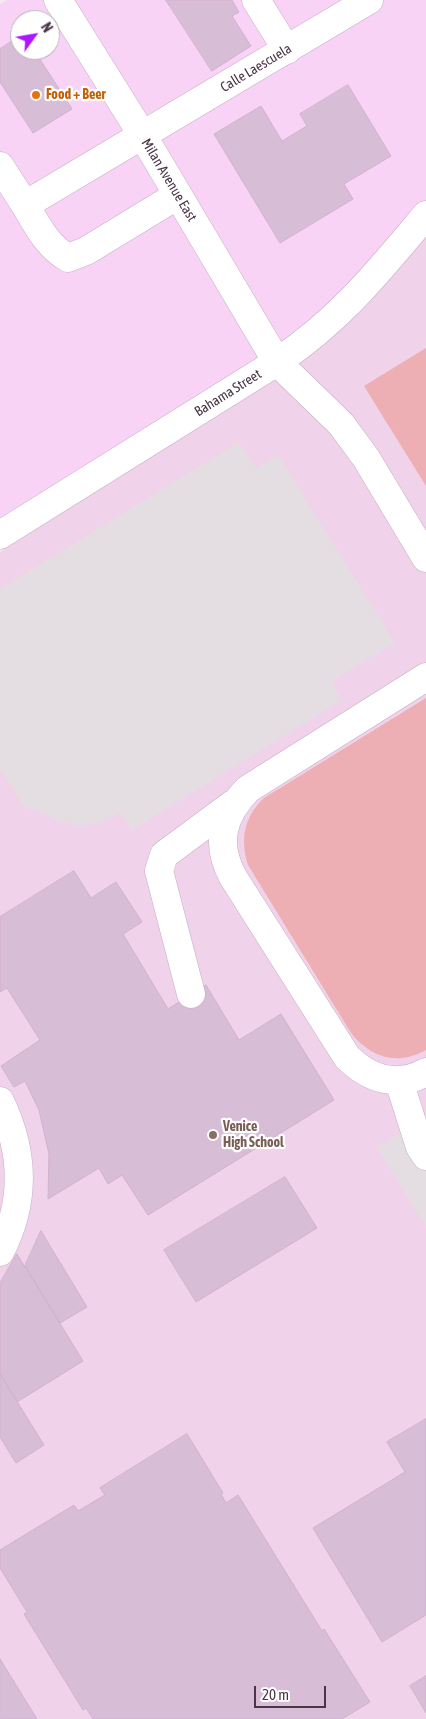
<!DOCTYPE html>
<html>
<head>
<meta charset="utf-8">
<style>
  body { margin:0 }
  #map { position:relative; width:426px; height:1719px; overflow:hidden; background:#f6e9f3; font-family:"Asap Condensed",sans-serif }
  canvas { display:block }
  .north { position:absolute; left:10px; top:10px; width:50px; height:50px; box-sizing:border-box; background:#fff; border:1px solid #b7afb6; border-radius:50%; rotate:58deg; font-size:14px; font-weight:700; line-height:20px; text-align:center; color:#4a3648 }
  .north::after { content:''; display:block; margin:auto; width:18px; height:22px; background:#ab17ff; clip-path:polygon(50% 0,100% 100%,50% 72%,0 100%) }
  .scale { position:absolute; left:254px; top:1686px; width:72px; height:22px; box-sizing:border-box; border:2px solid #4a3648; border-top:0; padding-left:6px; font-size:15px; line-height:18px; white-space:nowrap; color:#4a3648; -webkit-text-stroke:4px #fff; paint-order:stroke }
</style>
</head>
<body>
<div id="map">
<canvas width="426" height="1719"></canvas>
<div class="north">N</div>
<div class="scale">20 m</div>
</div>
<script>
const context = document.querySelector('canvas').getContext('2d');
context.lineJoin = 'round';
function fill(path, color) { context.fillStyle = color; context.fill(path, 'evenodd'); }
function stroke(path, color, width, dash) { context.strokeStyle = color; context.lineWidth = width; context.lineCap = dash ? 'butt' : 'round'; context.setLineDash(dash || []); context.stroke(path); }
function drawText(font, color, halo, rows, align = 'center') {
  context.font = font + ' "Asap Condensed",sans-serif'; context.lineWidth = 4.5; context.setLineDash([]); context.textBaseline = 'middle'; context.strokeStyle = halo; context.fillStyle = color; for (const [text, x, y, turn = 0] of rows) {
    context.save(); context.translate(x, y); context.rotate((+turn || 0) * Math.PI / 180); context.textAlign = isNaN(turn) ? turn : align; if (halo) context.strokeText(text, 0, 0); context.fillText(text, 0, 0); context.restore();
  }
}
fill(new Path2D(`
  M7,0H426V219L358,298L0,539V4ZM20,20H50V50H20Z`), '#f9d3f6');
fill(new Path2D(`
  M426,236V1719H0V552L318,348L367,305Z`), '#f0d2ea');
fill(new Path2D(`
  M426,348V486L364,386Z
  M426,698V1050C397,1066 371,1058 351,1033L248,865C240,839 244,817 264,798Z`), '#edafb3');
fill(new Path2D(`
  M239,442L256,468L278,455L395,643L335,679L333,685L342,700L132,830L120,813L99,823L79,826L59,821L37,810L25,808L0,769V589Z
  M426,1117V1227L377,1148Z`), '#e4dee3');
const building = new Path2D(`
  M166,0H232L239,12L232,16L251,46L212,71Z
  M20,36V50H34L72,109L33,133L0,82V49Z
  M348,85L391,156L344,184L353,199L280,243L214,134L261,106L282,141L307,126L300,114Z
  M74,871L91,898L116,882L142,922L123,934L168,1009L206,985L239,1040L281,1014L334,1100L148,1215L122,1175L108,1184L99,1168L48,1199L49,1154L39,1110L25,1081L14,1087L1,1066L40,1040L7,988L0,992V917Z
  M285,1177L317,1228L196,1302L164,1250Z
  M41,1231L87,1307L60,1323L25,1266Z
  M17,1254L83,1361L17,1402L0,1374V1283Z
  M0,1374L44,1445L16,1463L0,1437Z
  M426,1419V1615L382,1642L313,1528L405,1472L387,1442Z
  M187,1434L223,1493L221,1494L226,1503L238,1495L322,1631L324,1629L370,1702L342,1719H93L86,1708L83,1710L24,1614L27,1612L0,1568V1550L74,1505L78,1511L105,1495L100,1488Z
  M0,1659L37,1719H0Z
  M426,1676V1713L410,1686Z`);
fill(building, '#d8bdd6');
stroke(building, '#d4b0d0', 1);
const minor = new Path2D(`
  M58,0L143,136L277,362L341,424L366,458L426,558
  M256,0L287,50
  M0,166L25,205L369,0
  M25,205C37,225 47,246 68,258L86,251L178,195
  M0,535L277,362C341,319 378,272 426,215
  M426,677L248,789C222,815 215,844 233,877L347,1057C369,1079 397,1088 426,1072
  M191,994L159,871L164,855L233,804
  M399,1081L420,1147L426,1156
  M0,1101C24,1151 26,1202 0,1252`);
stroke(minor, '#c5aec1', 29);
stroke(minor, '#fff', 28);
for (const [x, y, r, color] of [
  [36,95,5,"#e8710a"],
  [213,1135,5,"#8d6e63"]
]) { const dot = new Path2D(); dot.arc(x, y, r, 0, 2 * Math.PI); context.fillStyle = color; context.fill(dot); stroke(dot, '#fff', 2); }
drawText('14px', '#4a3648', '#fff', [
  ["Calle Laescuela",256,68,-31],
  ["Milan Avenue East",169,180,59],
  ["Bahama Street",228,393,-32]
]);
drawText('bold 14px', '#c56008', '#fff', [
  ["Food + Beer",46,95]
], 'left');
drawText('bold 14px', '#785e54', '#fff', [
  ["Venice",223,1127],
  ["High School",223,1143]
], 'left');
</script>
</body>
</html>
